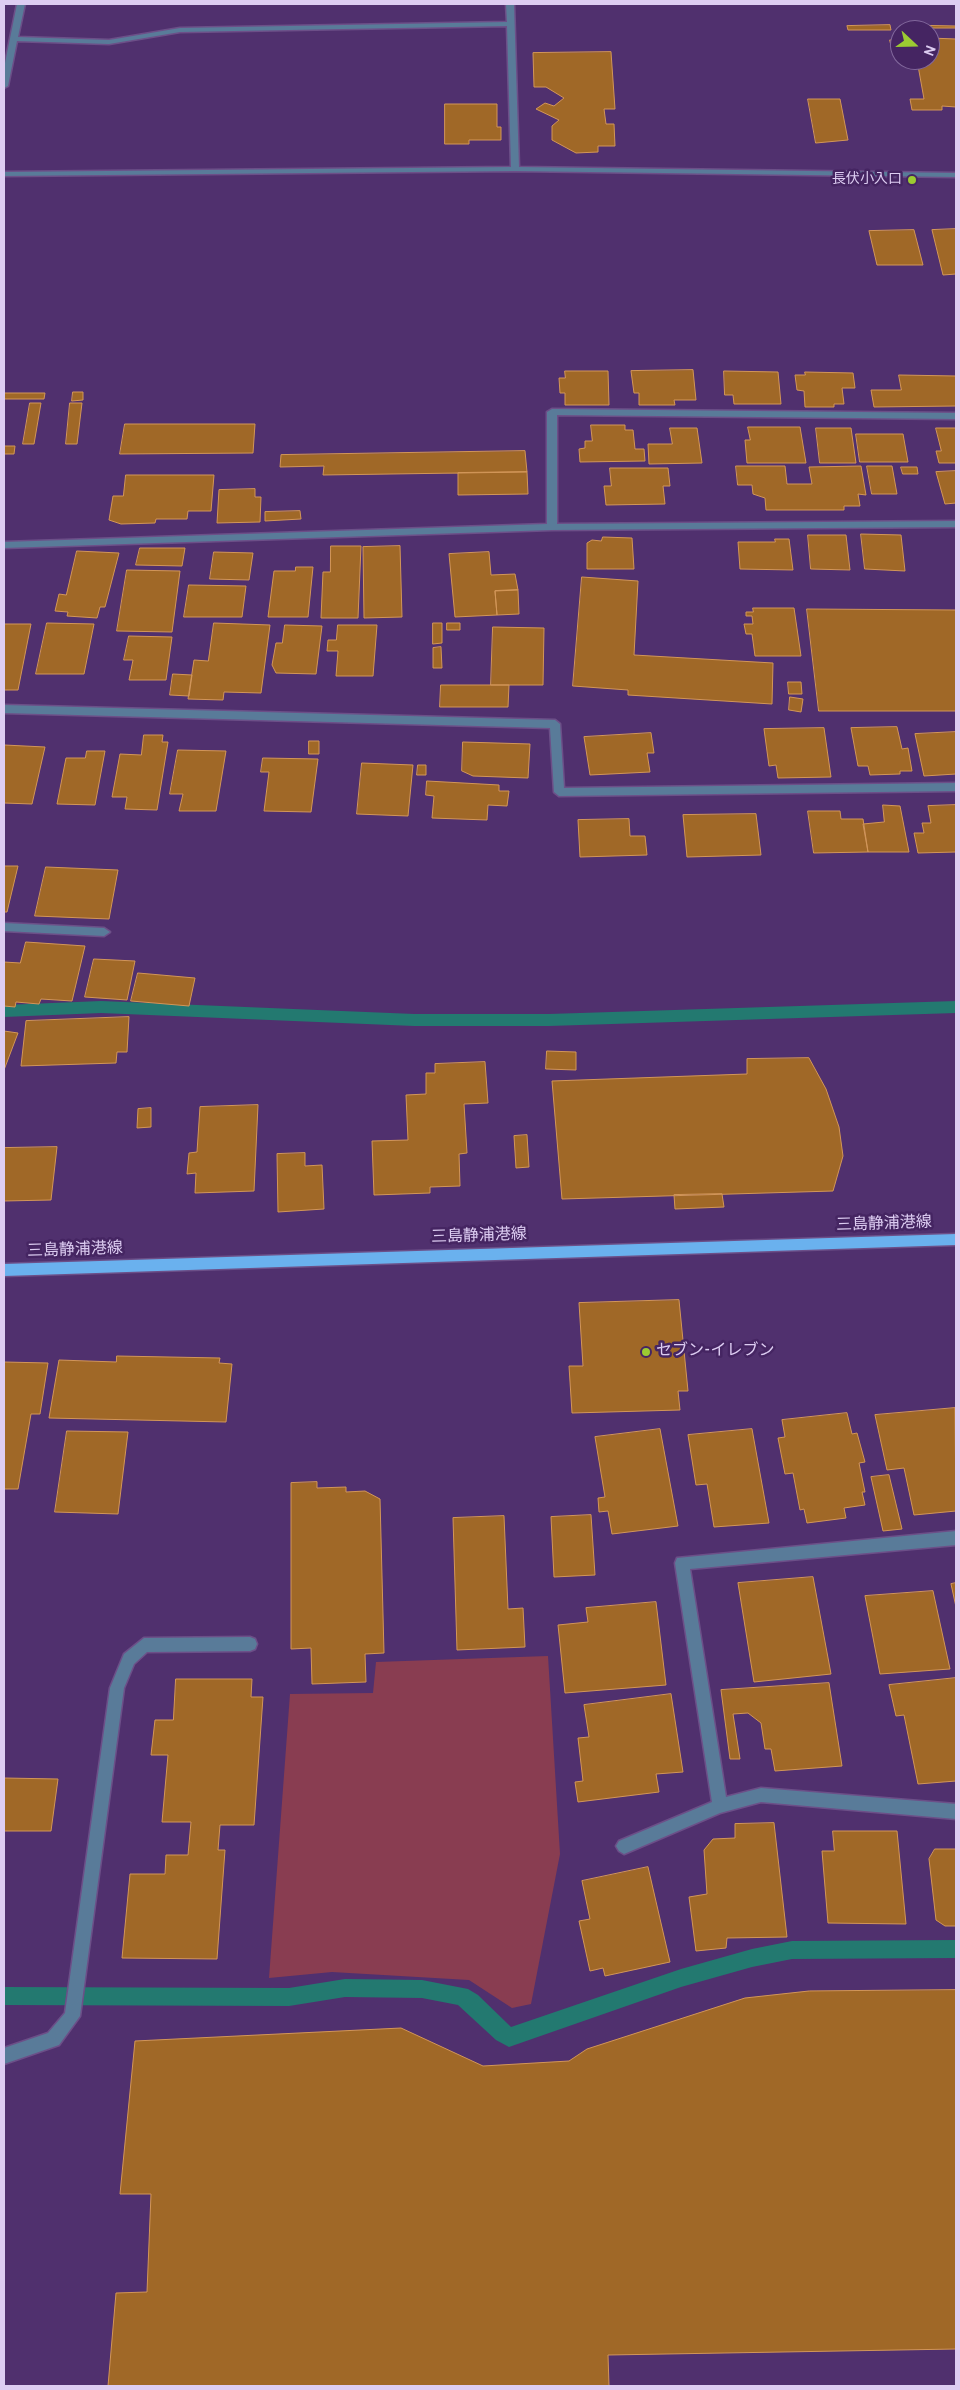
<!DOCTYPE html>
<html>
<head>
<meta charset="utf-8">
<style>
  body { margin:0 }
  #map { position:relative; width:960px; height:2390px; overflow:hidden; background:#50306e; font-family:Overpass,sans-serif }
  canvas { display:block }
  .frame { position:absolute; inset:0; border:5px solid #ddcdf2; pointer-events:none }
  .north { position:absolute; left:890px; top:20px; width:50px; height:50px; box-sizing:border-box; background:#452562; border:1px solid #82689c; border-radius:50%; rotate:111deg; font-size:14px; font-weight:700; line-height:20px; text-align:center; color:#ddcdf2 }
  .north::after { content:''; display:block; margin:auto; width:18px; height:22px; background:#9ccb32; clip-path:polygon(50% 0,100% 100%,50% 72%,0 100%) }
</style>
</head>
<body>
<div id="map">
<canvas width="960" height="2390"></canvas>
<div class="frame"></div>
<div class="north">N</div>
</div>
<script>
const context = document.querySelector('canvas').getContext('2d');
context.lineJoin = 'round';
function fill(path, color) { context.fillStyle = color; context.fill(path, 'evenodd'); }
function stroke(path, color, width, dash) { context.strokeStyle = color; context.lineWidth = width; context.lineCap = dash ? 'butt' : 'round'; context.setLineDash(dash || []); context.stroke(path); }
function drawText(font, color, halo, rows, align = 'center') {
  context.font = font + ' Overpass,"Noto Sans JP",sans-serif'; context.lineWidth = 5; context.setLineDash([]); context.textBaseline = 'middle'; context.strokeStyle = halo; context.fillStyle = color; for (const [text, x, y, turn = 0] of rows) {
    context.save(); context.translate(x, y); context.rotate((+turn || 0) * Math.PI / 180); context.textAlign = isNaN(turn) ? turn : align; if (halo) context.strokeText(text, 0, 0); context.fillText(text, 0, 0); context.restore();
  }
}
fill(new Path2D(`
  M548,1656L560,1854L531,2004L512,2008L469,1980L332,1972L269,1978L290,1694L373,1693L376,1662Z`), '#893d51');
fill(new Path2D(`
  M101,1001L414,1014H549L956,1001V1013L549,1026H414L101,1013L4,1017V1005Z
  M956,1940V1958L792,1959L752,1967L681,1987L509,2047L496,2040L458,2005L422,1998L345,1997L289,2006L4,2005V1987L289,1988L345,1979L422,1980L468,1989L478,1995L511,2027L681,1969L752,1949L792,1941Z`), '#237970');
const building = new Path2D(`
  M890,25L891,30H848L847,26Z
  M905,25L956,26V28H905Z
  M930,38L956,39V107L942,106V110H912L910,99H924L917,60H930Z
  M890,40H900V48H892Z
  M611,52L615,109H604L606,124H614L615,146H598V152L576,153L552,140V126L559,120L536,109L545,103L554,106L564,98L546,87H534L533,53Z
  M808,99H840L848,140L816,143Z
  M445,104H497V127H501V140H469V144H445Z
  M956,229V274L943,275L932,230Z
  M914,230L923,265H877L869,231Z
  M693,370L696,400H674L675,405H639V393H634L631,371Z
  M565,371H608L609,405H565V393H560L559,378H565Z
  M724,371L778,372L781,404H734L733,395H725Z
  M805,372L853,373L855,388H842L844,404H834V407H805L804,391L797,390L795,375H805Z
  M899,375L956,376V406L874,407L871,390H901Z
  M73,392H83V400L72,401Z
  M4,393H45L44,399H4Z
  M30,403H41L34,444H23Z
  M70,403H82L77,444H66Z
  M125,424H255L253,453L120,454Z
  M591,425H625V430H633L635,449H644L645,461L580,462L579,449L585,448V441H592Z
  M748,427H800L806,463H747L745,440H750Z
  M670,428H697L702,463L649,464L648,444H672Z
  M816,428H851L856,463H820Z
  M936,428H956V463H939L936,451H941Z
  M856,434H903L908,462H860Z
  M4,446H15L14,454H4Z
  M525,451L527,472L323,475L324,466L280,467L281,455Z
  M736,466H785L787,484H812L809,467L861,466L866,495L858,494L860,506H844V510H766L765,498L753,494L752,485H738Z
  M867,466H892L897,494H872Z
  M901,467H917L918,474H903Z
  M610,468H668L670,486H663L665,504L606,505L604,486H611Z
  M956,471V503L945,504L936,472Z
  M527,472L528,494L458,495V473Z
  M126,475H214L211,511H188L187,519H156L155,523L121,524L109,520L113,496H123Z
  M255,489V497H261L260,522L217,523L219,490Z
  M300,511L301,519L265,521V512Z
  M861,534L901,535L905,571L865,569Z
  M808,535H846L850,570L811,569Z
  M603,537L632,538L634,569H587V543L592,540L601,541Z
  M775,539H789L793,570L740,569L738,542H775Z
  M331,546H361L358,618H321L323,572H330Z
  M400,546L402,617L364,618L363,547Z
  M140,548H185L182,566L136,565Z
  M77,551L119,553L105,607H100L97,618L67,616L68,612L55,611L59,594L66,595Z
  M214,552L253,553L249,580L210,579Z
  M489,552L491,575L515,574L518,590L495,591L497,615L455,617L449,554Z
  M296,567H313L308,617H268L274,571H295Z
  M127,570L180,571L172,632L117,631Z
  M582,577L638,581L634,655L773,663L772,704L628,695V690L573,686Z
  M189,585L246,586L242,617H184Z
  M518,590L519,614L497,615L495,591Z
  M753,608H794L801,656H755L752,634H746L744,624H753L752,616H746V612H753Z
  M807,609L956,610V711H819Z
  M47,623L94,624L84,674H36Z
  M214,623L270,625L261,693L224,692L223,700L188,699L194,660L208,661Z
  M433,623H442V643L433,644Z
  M447,623H460V630H447Z
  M4,624H31L18,690H4Z
  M285,625L322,626L316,674L276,673L272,665L276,643H282Z
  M338,625H377L373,676H336L338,651H327L328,640H336Z
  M493,627L544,628L543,685H491Z
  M129,636L172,637L166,680H129L133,660H124Z
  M441,647L442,668H433V648Z
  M173,674L192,675L189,696L170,695Z
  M788,682H801L802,694H789Z
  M441,685H509L508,707H440Z
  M790,697L803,699L801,712L789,710Z
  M897,727L902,749L908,748L912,771H900V774L870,775L868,766H858L851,728Z
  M824,728L831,777L778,778L776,765L769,766L764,729Z
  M956,732V774L924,776L915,734Z
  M651,733L654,753H647L650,772L590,775L584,737Z
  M144,735H163L162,742H168L157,810L125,809L127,797H112L120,754L141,755Z
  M309,741H319V754H309Z
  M463,742L530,744L528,778L473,776L462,771Z
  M4,745L45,747L32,804L4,803Z
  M178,750L226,751L216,811H179L183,794H170Z
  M87,751H105L95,805L57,804L66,758H85Z
  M263,758L318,759L311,812L264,811L269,772H261Z
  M362,763L413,765L408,816L357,814Z
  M418,765H426V775H417Z
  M427,781L499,785V791H509L507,806L488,805L487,820L432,818L434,796L426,795Z
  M883,805L900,806L909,852H868L863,824L884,822Z
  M956,805V852L918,853L914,833H924L922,823H931L928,806Z
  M808,811H840L841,819H863L868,852L814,853Z
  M756,814L761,855L687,857L683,815Z
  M629,819L630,836H645L647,855L580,857L578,820Z
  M4,866H18L7,912H4Z
  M46,867L118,870L109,919L35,916Z
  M26,942L85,946L72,1001L41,999L39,1004L16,1002L15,1007L4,1006V962L20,963Z
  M94,959L135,961L127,1000L85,997Z
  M138,973L195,978L189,1006L131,1001Z
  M129,1017L127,1052H117L116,1063L21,1066L26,1021Z
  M4,1031L18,1033L4,1070Z
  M547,1051L576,1052V1070L546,1069Z
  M809,1058L826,1089L839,1127L843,1156L833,1191L562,1199L552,1081L747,1074V1059Z
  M485,1062L488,1103L464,1104L467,1153L459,1154L460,1186L430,1187V1193L374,1195L372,1141L408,1140L406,1095L426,1094V1073H435V1064Z
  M258,1105L254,1191L195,1193L196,1173L187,1174L189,1153L197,1152L200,1107Z
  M151,1108V1127L137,1128L138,1109Z
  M527,1135L529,1167L516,1168L514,1136Z
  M57,1147L51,1200L4,1201V1148Z
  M305,1153V1166L322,1165L324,1209L278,1212L277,1154Z
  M722,1194L724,1207L675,1209L674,1195Z
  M679,1300L688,1391H678L680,1410L572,1413L569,1366H583L579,1303Z
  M117,1356L220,1358L219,1363L232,1364L226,1422L49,1418L59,1360L116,1362Z
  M4,1362L48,1363L40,1414H31L18,1489H4Z
  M955,1408L956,1511L914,1515L904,1468L887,1470L875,1415Z
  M847,1413L852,1434L857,1433L865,1462L859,1463L865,1492H862L865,1505L844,1508L846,1518L807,1523L804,1509L800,1510L793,1473L785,1474L778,1438L785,1437L782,1420Z
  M660,1429L678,1526L612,1534L608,1511L599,1512L598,1498L605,1497L595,1437Z
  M752,1429L769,1523L714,1527L707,1484L696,1485L688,1435Z
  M67,1431L128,1432L118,1514L55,1512Z
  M889,1475L902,1529L883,1531L871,1477Z
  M317,1482V1488L346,1487V1492L365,1491L380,1499L384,1653L365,1654L366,1682L312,1684L311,1648L291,1649V1483Z
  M591,1515L595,1575L554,1577L551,1517Z
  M504,1516L508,1609L523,1608L525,1647L457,1650L453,1518Z
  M813,1577L831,1674L754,1682L738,1583Z
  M956,1583V1607L951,1584Z
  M933,1591L950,1669L880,1674L865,1596Z
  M656,1602L666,1685L565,1693L558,1625L588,1622L586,1608Z
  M956,1678V1781L918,1784L904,1715L896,1716L889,1685Z
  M176,1679H252L251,1697H263L254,1825H220L218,1850H225L217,1959L122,1958L130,1874H165L166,1855H188L191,1822H162L168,1755H151L155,1720H173Z
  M829,1683L842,1766L775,1771L771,1749H765L761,1723L748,1713L733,1714L740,1759H730L721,1690Z
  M671,1694L683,1772L656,1774L659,1792L578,1802L575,1782L583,1781L578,1738L589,1737L584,1705Z
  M4,1778L58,1779L51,1831H4Z
  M774,1823L787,1937L727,1938L726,1948L696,1951L689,1897L707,1894L704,1850L713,1839L735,1838V1824Z
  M833,1831H897L906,1924L828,1923L822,1851H834Z
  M935,1849H956V1926H945L936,1920L929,1859Z
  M648,1867L670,1962L605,1976L603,1968L590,1971L579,1921L590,1919L582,1881Z
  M956,1990V2349L608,2355L609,2386H108L116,2293L147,2292L151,2194H120L135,2041L401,2028L483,2066L569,2061L587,2049L745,1998L809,1991Z`);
fill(building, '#a06827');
stroke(building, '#d29658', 1);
const minor = new Path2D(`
  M17,4H25L18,37L109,40L180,28L507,22L506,4H514L519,167L956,173V177L515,171L4,176V172L511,167L507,26L180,32L109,44L17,41L8,86L4,88V68Z
  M552,409L956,413V419L557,415V524L956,521V527L552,530L4,548V542L547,524V412Z
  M4,705L555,720L560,724L564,788L956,783V791L559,796L554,792L550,728L4,713Z
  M4,923L104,928L110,932L104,936L4,931Z
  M956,1531V1545L690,1569L726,1797L761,1788L956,1804V1819L761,1802L720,1813L624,1854L619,1851L616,1846L619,1841L712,1802L675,1563L677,1558Z
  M250,1637L255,1639L257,1644L255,1649L250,1651L147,1652L134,1664L124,1688L80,2016L59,2045L4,2064V2048L48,2033L65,2013L110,1688L124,1654L144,1638Z`);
const major = new Path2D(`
  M956,1234V1245L4,1276V1264Z`);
stroke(minor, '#6c4f88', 3);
stroke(major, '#6c4f88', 3);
fill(minor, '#597b99');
fill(major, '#6ab1ee');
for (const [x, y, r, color] of [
  [912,180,5,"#9ccb32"],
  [646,1352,5,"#9ccb32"]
]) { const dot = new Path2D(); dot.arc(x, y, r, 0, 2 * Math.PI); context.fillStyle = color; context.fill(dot); stroke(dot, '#452562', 2); }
drawText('14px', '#ddcdf2', '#452562', [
  ["長伏小入口",902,180]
], 'right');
drawText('16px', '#ddcdf2', '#452562', [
  ["三島静浦港線",884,1225,-2],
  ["三島静浦港線",479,1237,-2],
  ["三島静浦港線",75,1251,-2]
]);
drawText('16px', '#ddcdf2', '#452562', [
  ["セブン-イレブン",656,1352]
], 'left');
</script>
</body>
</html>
